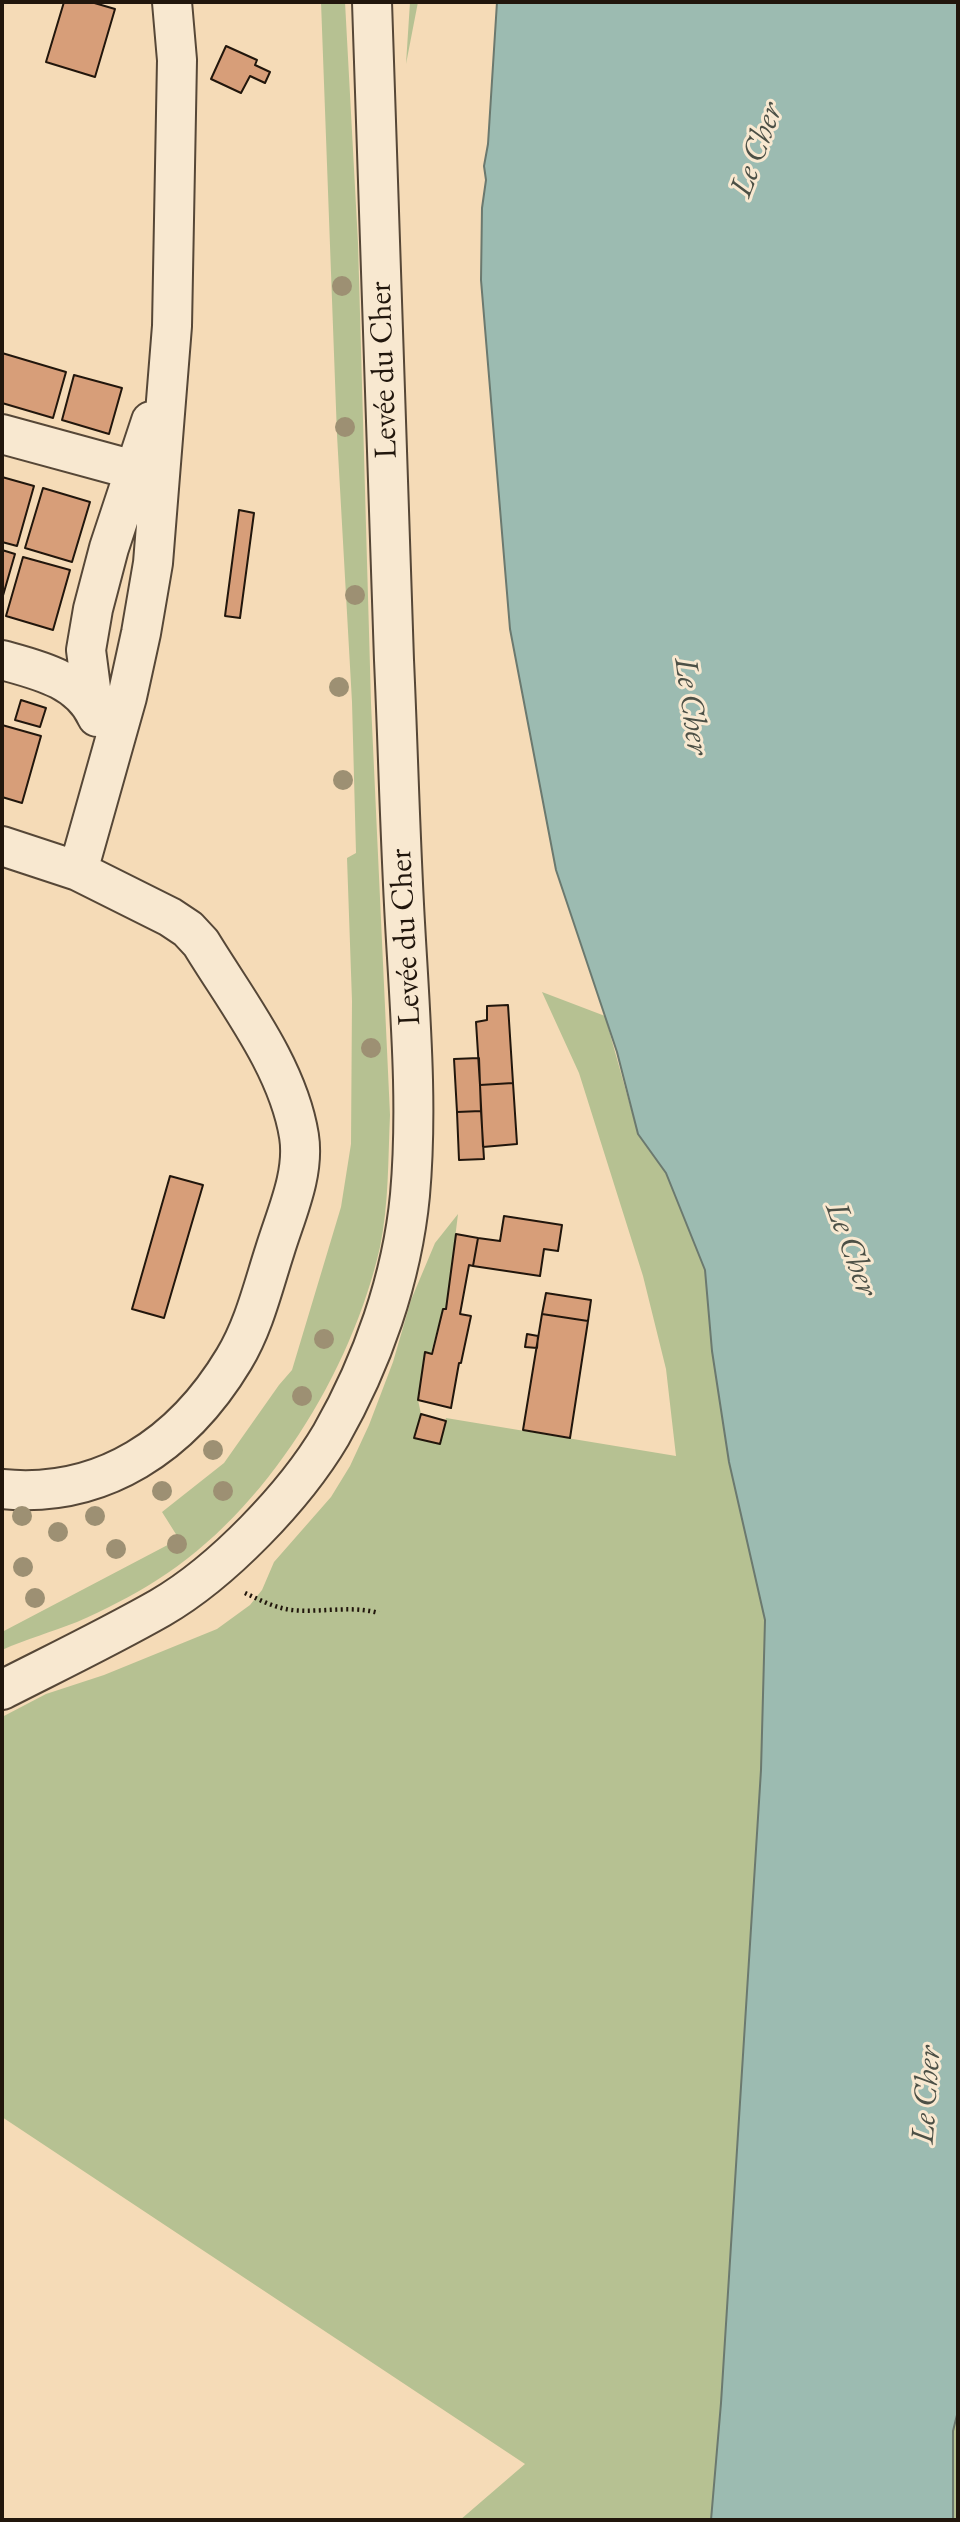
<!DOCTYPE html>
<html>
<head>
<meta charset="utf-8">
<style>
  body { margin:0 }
  #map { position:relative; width:960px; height:2522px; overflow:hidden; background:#f5dbb7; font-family:"EB Garamond",serif }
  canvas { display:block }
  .frame { position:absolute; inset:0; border:4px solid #21160c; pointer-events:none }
</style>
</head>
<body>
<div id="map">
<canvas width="960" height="2522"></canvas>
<div class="frame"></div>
</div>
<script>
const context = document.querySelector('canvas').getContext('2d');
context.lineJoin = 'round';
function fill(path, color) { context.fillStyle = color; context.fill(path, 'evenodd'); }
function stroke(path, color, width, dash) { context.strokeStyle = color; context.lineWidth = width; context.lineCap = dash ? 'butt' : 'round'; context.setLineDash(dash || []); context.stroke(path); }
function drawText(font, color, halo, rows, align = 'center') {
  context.font = font + ' "EB Garamond",serif'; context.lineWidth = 6; context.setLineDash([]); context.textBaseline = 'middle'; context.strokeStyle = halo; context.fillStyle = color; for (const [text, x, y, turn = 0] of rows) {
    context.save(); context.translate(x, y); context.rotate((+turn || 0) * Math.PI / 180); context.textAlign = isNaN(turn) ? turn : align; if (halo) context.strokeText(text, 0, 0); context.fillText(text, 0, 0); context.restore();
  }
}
fill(new Path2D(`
  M321,2H345L358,243L371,703L390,1115C388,1158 389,1204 380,1247C352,1371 266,1512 157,1580C132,1596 104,1610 77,1622C52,1632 26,1639 2,1650V1632L179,1539L162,1512L224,1463L279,1385L292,1370L341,1207L351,1144L352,1001L347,858L356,853L352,702L337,435Z
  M410,2H418L406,64Z
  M542,992L605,1016L638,1134L666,1173L705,1270L712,1351L729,1462L765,1620L761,1770L721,2403L711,2520H460L525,2464L2,2117V1717L46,1694L104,1675L217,1629L250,1605L262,1590L274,1562L331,1497L350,1466L369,1425L393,1362L411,1300L435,1243L458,1214L452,1263L454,1264L446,1309H443L418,1400L421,1414L415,1438L440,1444L446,1418L676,1456L666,1369L643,1276L579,1073Z
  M958,2412V2520H953V2431Z`), '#b6c192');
const water = new Path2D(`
  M497,2H958V2411L953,2431V2520H711L721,2403L761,1770L765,1620L729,1462L712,1351L705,1270L666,1173L638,1134L617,1052L556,870L510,629L481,280L482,208L486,180L484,166L488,144Z`);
fill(water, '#9cbbb1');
stroke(water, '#6b796f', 2);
const building = new Path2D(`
  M64,2H91L115,9L95,77L46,62Z
  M226,46L257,60L255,65L270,72L265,83L250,76L241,93L211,79Z
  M2,353L66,372L53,418L2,403Z
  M74,375L122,388L109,434L62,420Z
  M2,477L34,486L17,546L2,542Z
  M43,488L90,502L72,562L25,548Z
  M239,510L254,513L240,618L225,616Z
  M2,550L15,554L2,599Z
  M23,557L70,570L53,630L6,616Z
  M21,700L46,708L40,727L15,720Z
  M2,725L41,736L22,803L2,797Z
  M508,1005L513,1083L480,1085L476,1022L487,1020V1006Z
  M479,1058L481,1111L457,1112L454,1059Z
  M513,1083L517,1144L483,1147L480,1085Z
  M481,1111L484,1159L459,1160L457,1112Z
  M170,1176L203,1185L164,1318L132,1309Z
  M504,1216L562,1225L558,1251L544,1249L540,1276L473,1266L478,1238L500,1241Z
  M456,1234L478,1238L473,1266L469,1265L460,1314L471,1316L461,1363H459L451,1408L418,1400L425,1352L432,1354L443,1309H446Z
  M546,1293L591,1300L588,1321L542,1314Z
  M542,1314L588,1321L570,1438L523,1430Z
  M527,1334L538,1336L537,1348L525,1347Z
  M421,1414L446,1421L440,1444L414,1438Z`);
fill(building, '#d79e79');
stroke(building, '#21160c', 2);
const minor = new Path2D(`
  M2,434L134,470
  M2,660C38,670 80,679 97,717
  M94,711L86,650L93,609L109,548L151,421
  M2,846L78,871L170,917L188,929L201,943C237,1002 288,1067 299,1136C305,1174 286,1214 275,1250C263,1287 254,1326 234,1359C183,1444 103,1499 2,1489
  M78,871L127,697L141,633L153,563L172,326L177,60L172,2
  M2,1690C55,1663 109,1637 160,1608C222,1572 295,1496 331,1435C372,1363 402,1279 410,1195C418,1105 410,1013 405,923C400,835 398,748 394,660C386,440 379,221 372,2`);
stroke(minor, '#564737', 42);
stroke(new Path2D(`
  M245,1593C260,1600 275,1608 292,1610C321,1613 350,1605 379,1613`), '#21160c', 4.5, [2, 3.5]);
stroke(minor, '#f8e8d0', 38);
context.fillStyle = '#9d9073';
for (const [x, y] of [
  [342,286],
  [345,427],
  [355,595],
  [339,687],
  [343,780],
  [371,1048],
  [324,1339],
  [302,1396],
  [213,1450],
  [162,1491],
  [223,1491],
  [22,1516],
  [95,1516],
  [58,1532],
  [177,1544],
  [116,1549],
  [23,1567],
  [35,1598]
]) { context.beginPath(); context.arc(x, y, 10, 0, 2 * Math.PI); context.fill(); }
drawText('32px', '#21160c', '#f8e8d0', [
  ["Levée du Cher",384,370,-92],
  ["Levée du Cher",406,937,-93]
]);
drawText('italic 33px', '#4c5046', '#f8e8d0', [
  ["Le Cher",757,150,-70],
  ["Le Cher",691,706,82],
  ["Le Cher",851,1249,70],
  ["Le Cher",927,2095,-86]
]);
</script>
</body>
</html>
